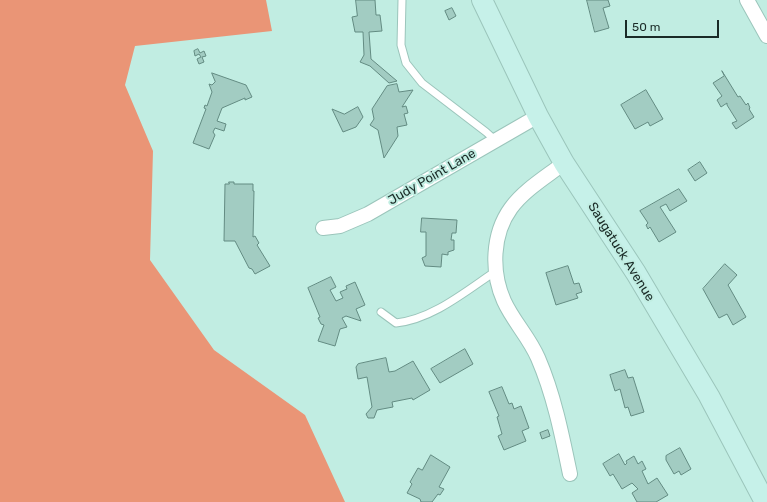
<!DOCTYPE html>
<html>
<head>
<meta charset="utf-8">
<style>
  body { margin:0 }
  #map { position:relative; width:767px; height:502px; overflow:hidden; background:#c1ede2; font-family:Rubik,sans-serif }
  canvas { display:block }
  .scale { position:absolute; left:625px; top:20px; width:94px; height:18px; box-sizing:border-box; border:2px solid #1a2b27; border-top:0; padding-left:5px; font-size:12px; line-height:14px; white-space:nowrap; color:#1a2b27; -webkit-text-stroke:3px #c1ede2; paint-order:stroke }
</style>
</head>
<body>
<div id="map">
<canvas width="767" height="502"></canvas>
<div class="scale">50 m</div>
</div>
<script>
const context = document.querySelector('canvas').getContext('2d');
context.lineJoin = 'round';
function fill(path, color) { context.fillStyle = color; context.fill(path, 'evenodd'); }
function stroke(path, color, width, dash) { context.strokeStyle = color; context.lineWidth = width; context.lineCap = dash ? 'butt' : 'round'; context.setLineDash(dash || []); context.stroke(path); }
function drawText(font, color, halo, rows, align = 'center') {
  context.font = font + ' Rubik,sans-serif'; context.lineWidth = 4; context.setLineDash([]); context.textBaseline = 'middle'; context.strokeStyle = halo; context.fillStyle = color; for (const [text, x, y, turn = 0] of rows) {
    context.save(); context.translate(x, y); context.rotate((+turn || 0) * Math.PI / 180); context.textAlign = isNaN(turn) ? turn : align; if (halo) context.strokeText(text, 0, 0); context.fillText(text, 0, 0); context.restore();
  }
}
fill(new Path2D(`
  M0,0H266L272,31L135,46L125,85L153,151L150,260L214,350L305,415L345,502H0Z`), '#ea9576');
const building = new Path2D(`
  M356,0H375L376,15H380L382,31L369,32L371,59L397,81L389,83L370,66L360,62L364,55L363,32H355L352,17L357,16Z
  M587,0H608L610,6L603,8L609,28L595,32Z
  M452,8L456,16L449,20L445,11Z
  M198,49L200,53L204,51L206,56L202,57L204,62L199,64L197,59L201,57L199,54L195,56L194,51Z
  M722,71L738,97L740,96L746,105L748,103L750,108L749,109L754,117L736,129L732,123L737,121L727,105V103L721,107L717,100L722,96L713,83L724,76Z
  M212,73L246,85L252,97L245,100V98L222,108L217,121L226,124L224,131L215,128L213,132L215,135L209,149L193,143L206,109L204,108L205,105L207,106L212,92L209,84L212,85L215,82Z
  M397,84L399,92L413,90L402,107L406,106L408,113L404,114L407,125L397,127L398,136L384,158L378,130L370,125L374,119L372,109L387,86Z
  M646,90L663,119L650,126L648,122L635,129L621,105Z
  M358,107L363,117L356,127L343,132L332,109L344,114Z
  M700,162L707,173L695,181L688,170Z
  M229,182H234V184H253V191H254L253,237L255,236L259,243L257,245L270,266L255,274L252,269L249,268L235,241H224L225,184H229Z
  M679,189L687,201L670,211L666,204L660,207L676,232L659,242L650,227L648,229L646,225L648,223L640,211Z
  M422,218L457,220L456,233H452L451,240H454V250L448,252V255L442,254L441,267L425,266L422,258L426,256V232H421Z
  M725,264L737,275L728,285L746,317L733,325L727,314L719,318L703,289Z
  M568,266L574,284L579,283L582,292L576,294L578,298L556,305L546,273Z
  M331,277L336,287L330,290L336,301L343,298L340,292L347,289L346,286L355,282L365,305L356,309L361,321L346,316L342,318L347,327L340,329L335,346L318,341L324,325L321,324L318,318L320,317L308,288Z
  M465,349L473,364L440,383L431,369Z
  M386,358L389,372L395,371L413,361L430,390L413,400L412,398L392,402L393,407L377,410L374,418H368L366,414L372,407L367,377L358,379L356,367L358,364Z
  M625,370L628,378L633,377L644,412L631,416L628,407L625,408L620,389L615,391L610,375Z
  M502,387L509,404L512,403L514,409L521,406L529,428L522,431L526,441L504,450L498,436L502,434L497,417L499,416L489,392Z
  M548,430L550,436L542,439L540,433Z
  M680,448L691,469L681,475L679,471L674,474L666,460V456Z
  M619,454L625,465L627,463L626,461L634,456L638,464L642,461L646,469L642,471L648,484L657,478L668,495L656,502H637L632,493L638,489L632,483L622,489L613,474L610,476L603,464Z
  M431,455L450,467L439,487L444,489L440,495L438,494L432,502H421L420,499L407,493L412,484L410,482L418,468L422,470Z`);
fill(building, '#a2ccc2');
stroke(building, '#638b82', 1);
const service = new Path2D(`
  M402,0L401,45L406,63L422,83L486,132L496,141
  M381,312L396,323C433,319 466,291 496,271`);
const minor = new Path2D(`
  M747,0L767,36
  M564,163C546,177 524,190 511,208C492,234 491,272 504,301C513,321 529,337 538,358C554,395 562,435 570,474
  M323,228L340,226L368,214L538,116`);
const secondary = new Path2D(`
  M482,0L538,116L564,163L636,273L709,396L765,502`);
stroke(service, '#9bc5bb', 9);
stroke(minor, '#9bc5bb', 16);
stroke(secondary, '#9bc5bb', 22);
stroke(service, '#fff', 7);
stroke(minor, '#fff', 14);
stroke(secondary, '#c6f1e9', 20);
drawText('13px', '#1a2b27', '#c1ede2', [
  ["Judy Point Lane",432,177,-30],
  ["Saugatuck Avenue",621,252,58]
]);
</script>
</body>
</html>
